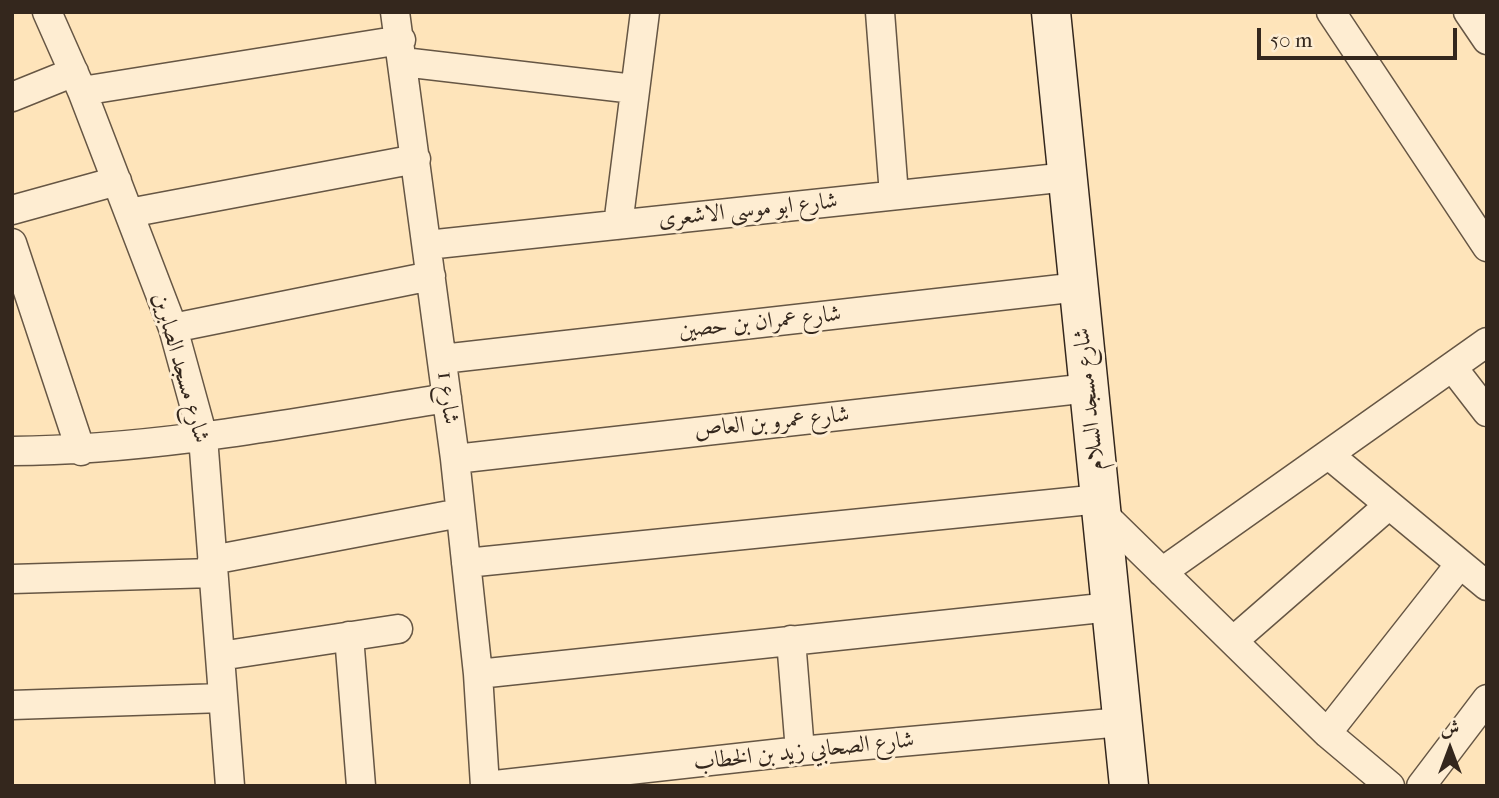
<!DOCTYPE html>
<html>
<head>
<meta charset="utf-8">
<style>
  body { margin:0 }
  #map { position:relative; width:1499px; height:798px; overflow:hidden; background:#fee4ba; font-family:"IM FELL French Canon",Amiri,serif }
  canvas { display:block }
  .frame { position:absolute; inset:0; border:14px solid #34271d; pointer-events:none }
  .north { position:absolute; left:1415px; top:714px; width:70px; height:70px; -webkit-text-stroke:5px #feedd2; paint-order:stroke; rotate:0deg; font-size:19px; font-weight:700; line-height:28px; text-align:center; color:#34271d }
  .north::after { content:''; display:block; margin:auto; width:24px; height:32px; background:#34271d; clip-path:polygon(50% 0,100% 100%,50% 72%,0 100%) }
  .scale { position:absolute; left:1257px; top:28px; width:200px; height:32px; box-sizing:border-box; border:4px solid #34271d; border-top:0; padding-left:9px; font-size:21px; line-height:24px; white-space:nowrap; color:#34271d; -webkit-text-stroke:5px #feedd2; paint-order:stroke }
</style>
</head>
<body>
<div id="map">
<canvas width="1499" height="798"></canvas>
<div class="frame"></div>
<div class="north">ش</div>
<div class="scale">50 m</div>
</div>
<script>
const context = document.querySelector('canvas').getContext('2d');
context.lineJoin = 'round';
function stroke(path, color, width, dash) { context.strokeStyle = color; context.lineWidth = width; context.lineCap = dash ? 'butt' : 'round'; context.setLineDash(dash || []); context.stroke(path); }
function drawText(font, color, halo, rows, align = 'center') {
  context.font = font + ' "IM FELL French Canon",Amiri,serif'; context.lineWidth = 6; context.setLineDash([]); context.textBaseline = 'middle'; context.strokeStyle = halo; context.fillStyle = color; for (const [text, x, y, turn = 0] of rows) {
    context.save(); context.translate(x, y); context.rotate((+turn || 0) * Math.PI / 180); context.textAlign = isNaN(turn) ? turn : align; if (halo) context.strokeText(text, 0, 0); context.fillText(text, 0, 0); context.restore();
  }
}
const street = new Path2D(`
  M47,12L82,91L173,328L203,437L230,786
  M395,12L455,459L478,674L485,786
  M880,12L894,195
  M1331,12L1487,247
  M1468,12L1487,40
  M403,62L634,89
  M82,91L401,40
  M12,97L74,72
  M12,210L117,181
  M129,213L416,159
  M618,225L645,12
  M12,243L81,451
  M427,245L1068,177
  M173,328L431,276
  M442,359L1079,287
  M1453,368L1487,412
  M12,451C158,450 303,421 447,398
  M1329,455L1487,586
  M455,459L1089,388
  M1101,512L1327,733L1390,786
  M212,560L460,513
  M466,563L1100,499
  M1162,572L1487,342
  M12,579L213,573
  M349,636L361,786
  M791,640L800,751
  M1233,641L1389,505
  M220,656L398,629
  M478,674L1111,607
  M12,705L223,698
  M1327,733L1460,564
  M486,786L800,751L1122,722
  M1421,786L1487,699`);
const secondary = new Path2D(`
  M1051,12L1129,786`);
stroke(street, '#665644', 31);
stroke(secondary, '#34271d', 41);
stroke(street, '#feedd2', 28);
stroke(secondary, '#feedd2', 38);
drawText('23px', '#34271d', '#feedd2', [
  ["شارع ابو موسى الاشعرى",748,211,-6],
  ["شارع عمران بن حصين",760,323,-6],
  ["شارع مسجد الصابرين",180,368,74],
  ["شارع 1",447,398,83],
  ["شارع مسجد السلام",1090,399,-96],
  ["شارع عمرو بن العاص",772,423,-6],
  ["شارع الصحابي زيد بن الخطاب",804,752,-6]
]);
</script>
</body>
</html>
